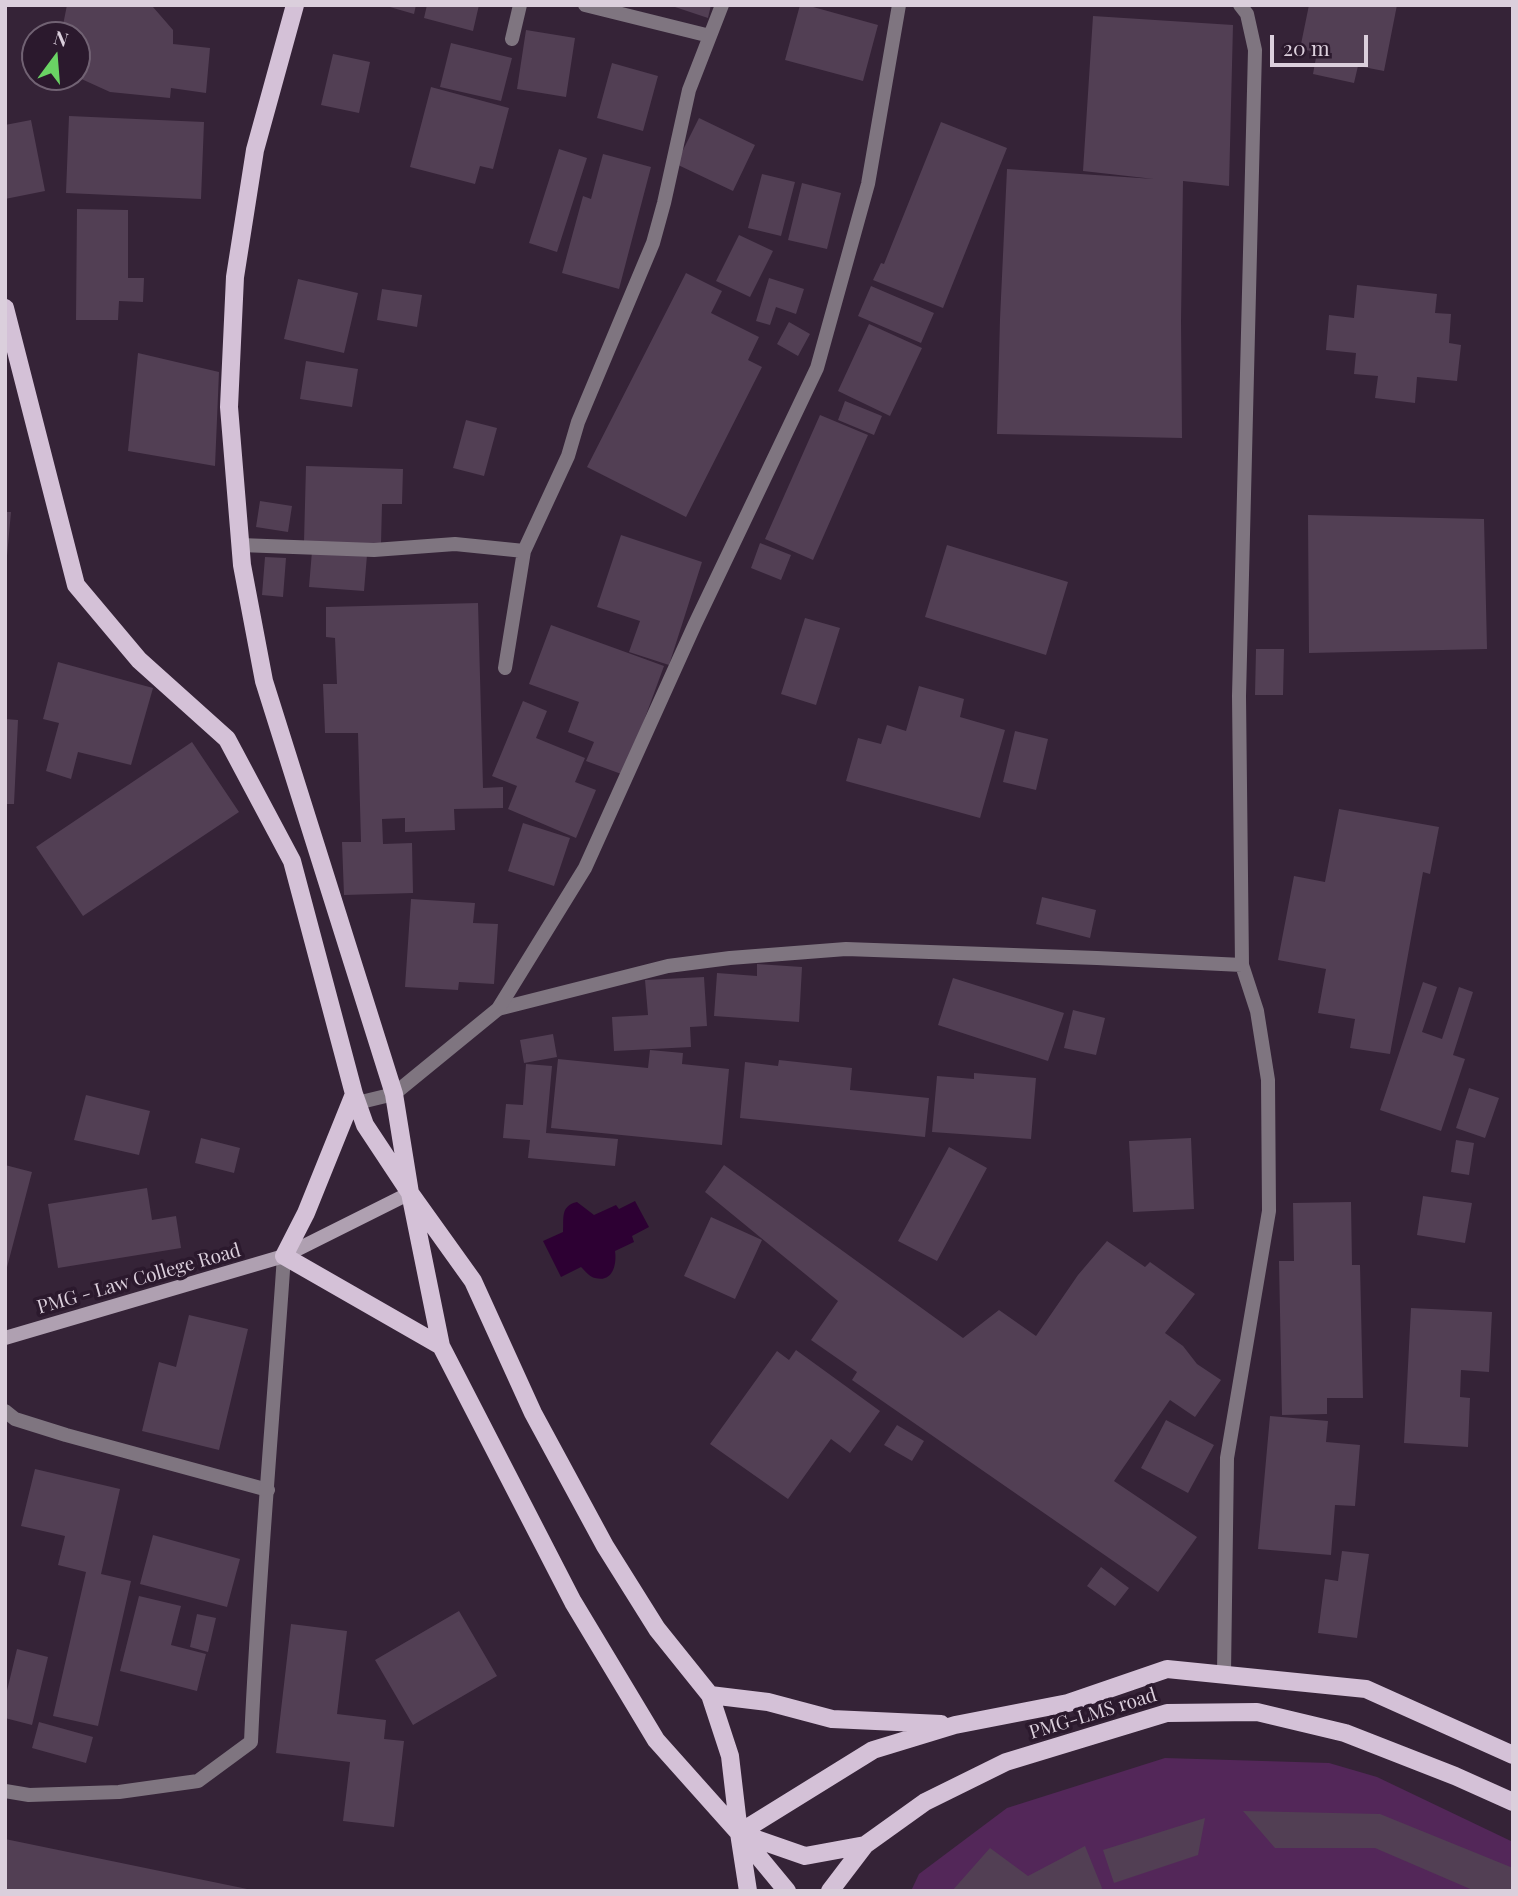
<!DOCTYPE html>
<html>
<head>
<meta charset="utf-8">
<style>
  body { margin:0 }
  #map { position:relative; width:1518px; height:1896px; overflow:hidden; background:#352337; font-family:"Playfair Display",serif }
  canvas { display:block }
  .frame { position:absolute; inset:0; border:7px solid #dbcfdc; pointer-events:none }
  .north { position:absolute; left:21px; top:21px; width:70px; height:70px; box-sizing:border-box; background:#2b192d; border:2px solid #716273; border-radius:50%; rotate:16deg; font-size:19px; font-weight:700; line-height:28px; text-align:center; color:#dbcfdc }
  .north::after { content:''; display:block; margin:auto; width:24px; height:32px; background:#6ad364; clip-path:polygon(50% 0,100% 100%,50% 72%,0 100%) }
  .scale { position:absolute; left:1270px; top:35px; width:98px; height:32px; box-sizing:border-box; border:4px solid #dbcfdc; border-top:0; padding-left:9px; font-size:21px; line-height:24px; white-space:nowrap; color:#dbcfdc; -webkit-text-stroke:5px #2b192d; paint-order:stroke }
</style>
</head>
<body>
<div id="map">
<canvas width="1518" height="1896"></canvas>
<div class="frame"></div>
<div class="north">N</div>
<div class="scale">20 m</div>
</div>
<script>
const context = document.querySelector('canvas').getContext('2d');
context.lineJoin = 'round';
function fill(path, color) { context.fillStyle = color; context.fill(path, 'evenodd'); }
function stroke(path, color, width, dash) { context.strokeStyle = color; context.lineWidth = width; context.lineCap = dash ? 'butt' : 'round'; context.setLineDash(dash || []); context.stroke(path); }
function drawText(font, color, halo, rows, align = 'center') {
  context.font = font + ' "Playfair Display",serif'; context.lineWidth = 7; context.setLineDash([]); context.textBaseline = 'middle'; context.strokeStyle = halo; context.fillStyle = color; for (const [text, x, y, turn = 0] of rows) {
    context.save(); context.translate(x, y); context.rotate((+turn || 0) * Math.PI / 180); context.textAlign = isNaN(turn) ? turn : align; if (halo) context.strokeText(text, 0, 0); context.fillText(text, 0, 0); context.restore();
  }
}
fill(new Path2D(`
  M1165,1758L1329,1763L1377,1777L1513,1842V1891H911L919,1874L1007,1808Z`), '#532759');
fill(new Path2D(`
  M635,1201L649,1227L632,1236L634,1242L615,1251C617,1264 613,1283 595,1278C590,1277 585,1271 581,1267L561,1277L543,1241L563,1232C564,1218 560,1206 577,1202L594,1215L616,1205L619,1209Z`), '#2d0033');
fill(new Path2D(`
  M67,5H142L153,7L173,30V44L210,48L206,93L171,88L170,98L110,92L77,77V35H61Z
  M383,5H416L414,14Z
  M427,5H479L473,31L424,18Z
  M669,5H711L708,18Z
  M800,5H806L878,25L863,81L785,60Z
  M1309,5H1397L1384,71L1358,66L1354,83L1313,74L1317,52L1300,49Z
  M1093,16L1233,25L1229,186L1183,181L1181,321L1182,438L997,434L1000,319L1007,169L1154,179L1083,171Z
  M526,30L575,38L566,97L517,89Z
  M451,43L512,58L501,101L440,87Z
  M333,54L370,62L359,113L321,105Z
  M612,63L658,76L643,131L597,118Z
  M431,87L509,108L493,169L480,166L475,184L410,167Z
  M69,116L204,122L201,199L66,193Z
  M699,118L755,145L733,191L676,164Z
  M31,120L45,191L5,199V125Z
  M941,122L1007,148L943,308L873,280L881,263L884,264Z
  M559,149L587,158L557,252L529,243Z
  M603,154L651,167L619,289L562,273L583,196L591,199Z
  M762,174L795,182L781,236L748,228Z
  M802,183L841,193L827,249L788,240Z
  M77,209L128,210V278H144L143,302L119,301L118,320H76Z
  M739,235L773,251L750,297L716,281Z
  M686,273L722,291L711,313L759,337L748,360L762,367L686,517L587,467Z
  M769,278L804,289L796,314L776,307L770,325L756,321Z
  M298,279L358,293L344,353L284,339Z
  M1357,285L1437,294L1435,313L1451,314L1449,343L1461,345L1457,381L1417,377L1415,403L1375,398L1378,376L1354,374L1356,353L1326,350L1329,315L1354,318Z
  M871,286L934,313L921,343L858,316Z
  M382,289L422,295L417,327L377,320Z
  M789,322L810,334L798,356L777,344Z
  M869,324L922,348L890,416L838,391Z
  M138,353L219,372L215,466L128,451Z
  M306,361L358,369L352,407L300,399Z
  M845,401L882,416L874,435L838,420Z
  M820,415L868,435L813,560L765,539Z
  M466,420L497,428L484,476L453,468Z
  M306,466L403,469L402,504H382L381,544L304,542Z
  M260,501L292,506L288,532L256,527Z
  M5,512H11L7,556H5Z
  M1308,515L1484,519L1487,649L1309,653Z
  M621,535L702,562L669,665L629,652L640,621L597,607Z
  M760,543L791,555L781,580L751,568Z
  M947,545L1068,582L1046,655L925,617Z
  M312,551L367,555L364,591L309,587Z
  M265,557L286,558L283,597L262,595Z
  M478,603L483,788L503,787V808L454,809L455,830L405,832V818L382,819L383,844L412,843L413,893L344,895L342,842H361L358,733H325L323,684H337L335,638L326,637V607Z
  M805,618L840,628L816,705L781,694Z
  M551,625L664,666L624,775L586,761L594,742L568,732L579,702L529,684Z
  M1256,649H1284L1283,695H1255Z
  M58,662L153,688L131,765L78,752L71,779L46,771L59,723L43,719Z
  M919,686L964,699L960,717L1005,730L980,818L846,781L858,738L881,744L887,725L906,731Z
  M523,701L547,711L536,738L585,758L575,782L596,790L576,838L508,809L517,786L492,776Z
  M5,719L18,720L14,804H5Z
  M1015,731L1048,739L1036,790L1003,782Z
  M192,742L239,812L83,916L36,847Z
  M1339,809L1439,827L1430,874L1423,872L1390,1054L1350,1048L1355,1019L1318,1013L1326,969L1278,960L1294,876L1325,882Z
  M523,823L570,838L554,886L508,871Z
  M1042,897L1096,910L1090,938L1036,924Z
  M411,899L475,903L473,923L498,924L494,984L459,982L458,990L405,987Z
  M757,964L802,967L799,1022L714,1016L717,973L757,976Z
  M704,977L707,1026L690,1027L691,1047L614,1051L612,1017L648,1015L645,980Z
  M953,978L1064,1013L1048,1061L938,1025Z
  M1423,982L1437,987L1422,1032L1442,1039L1459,987L1473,992L1453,1055L1465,1059L1441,1131L1380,1110Z
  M1073,1010L1105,1018L1096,1055L1064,1048Z
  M553,1034L557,1057L524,1063L520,1040Z
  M650,1050L683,1053L682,1064L729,1069L722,1145L551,1128L558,1059L648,1068Z
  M779,1060L852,1068L850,1090L929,1098L925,1137L740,1118L745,1062L778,1066Z
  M526,1064L552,1066L546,1133L618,1139L615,1166L528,1158L530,1140L503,1138L506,1104L523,1105Z
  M974,1073L1036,1078L1031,1139L932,1132L937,1076L974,1079Z
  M1469,1088L1499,1098L1485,1138L1456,1128Z
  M86,1095L150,1111L139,1155L74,1140Z
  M201,1138L240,1148L234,1173L195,1163Z
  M1191,1138L1194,1209L1133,1212L1129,1141Z
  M1456,1140L1474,1143L1469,1175L1451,1172Z
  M949,1147L987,1168L937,1261L898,1241Z
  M5,1165L32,1172L6,1271H5Z
  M724,1165L963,1338L999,1310L1036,1336L1078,1275L1107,1241L1145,1267L1150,1262L1195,1294L1165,1333L1183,1346L1197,1364L1221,1380L1195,1417L1170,1400L1114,1481L1197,1537L1158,1592L852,1380L857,1372L811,1340L838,1301L705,1192Z
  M147,1188L152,1220L176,1216L181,1248L58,1268L48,1204Z
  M1423,1196L1472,1203L1465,1243L1417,1235Z
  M1351,1202L1352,1265H1360L1363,1398H1327V1414L1282,1415L1279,1261H1294L1293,1203Z
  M711,1217L762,1240L735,1299L684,1276Z
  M1411,1308L1492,1312L1489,1372L1461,1370L1460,1397L1470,1398L1468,1447L1404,1443Z
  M189,1315L248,1329L219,1450L142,1431L159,1362L176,1367Z
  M796,1350L880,1411L850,1453L831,1439L788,1499L710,1444L777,1351L789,1360Z
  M1270,1416L1328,1421L1326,1442L1360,1445L1355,1506L1335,1505L1331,1555L1258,1549Z
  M1166,1420L1214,1445L1188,1493L1141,1468Z
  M897,1425L924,1441L912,1461L884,1445Z
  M35,1469L120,1489L101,1574L131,1581L98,1726L53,1716L86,1572L58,1565L65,1536L21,1526Z
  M153,1535L240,1559L227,1607L140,1584Z
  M1342,1551L1369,1554L1357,1638L1318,1633L1325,1579L1338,1581Z
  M1101,1567L1129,1588L1115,1606L1087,1586Z
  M139,1596L181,1606L171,1645L206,1654L197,1691L120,1671Z
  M459,1611L497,1676L413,1725L375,1660Z
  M197,1614L216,1618L208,1652L190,1647Z
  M291,1624L347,1631L337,1714L386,1720L384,1739L404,1741L394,1827L343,1821L350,1762L276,1753Z
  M17,1649L48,1657L32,1725L5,1718V1699Z
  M39,1722L93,1737L86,1763L32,1748Z
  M1243,1811L1380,1814L1513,1868V1891H1475L1375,1848H1275Z
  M1205,1818L1198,1855L1114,1883L1103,1850Z
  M5,1839L252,1890V1891H5Z
  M1085,1846L1102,1888L1101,1891H952L990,1848L1028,1876Z`), '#523f54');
stroke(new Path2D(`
  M585,5L710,36
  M512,39L520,5
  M240,545L374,550L455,544L524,551L568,456L578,422L653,243L664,203L689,90L722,5
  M505,668L524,551
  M498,1009L668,966L730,958L846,949L1097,958L1242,965
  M5,1411L15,1419L66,1435L268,1490
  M1224,1673L1227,1458L1269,1211L1268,1080L1257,1011L1242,965L1239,696L1255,50L1247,14L1240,5`), '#7f7580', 14);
stroke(new Path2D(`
  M357,1103L394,1094L498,1009L585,868L695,624L817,368L868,184L899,5
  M5,1791L29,1795L119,1792L198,1781L251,1742C258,1580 273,1418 284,1256`), '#7f7580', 14);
stroke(new Path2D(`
  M5,1338L284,1256L410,1193`), '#afa0b1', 14);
stroke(new Path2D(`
  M295,5L255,150L235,277L229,407L242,565L264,681L394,1094L410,1193L441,1346L573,1602L656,1740L739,1833L748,1891
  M5,308L76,585L139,660L227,739L292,861L354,1094L365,1125L410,1193L473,1281L533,1413L605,1546L657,1629L710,1695L730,1756L739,1833L787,1891
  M354,1094L306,1213L284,1256L441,1346
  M710,1695L768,1702L832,1719L941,1724
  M739,1833L805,1856L865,1845L925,1802L1006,1762L1167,1713L1257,1712L1345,1733L1455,1776L1513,1802
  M739,1833L873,1750L955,1725L1068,1703L1167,1669L1366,1689L1513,1755
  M830,1891L865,1845`), '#d4c1d7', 18);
drawText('19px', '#dbcfdc', '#2b192d', [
  ["PMG - Law College Road",139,1279,-16],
  ["PMG-LMS road",1093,1714,-17]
]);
</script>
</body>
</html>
